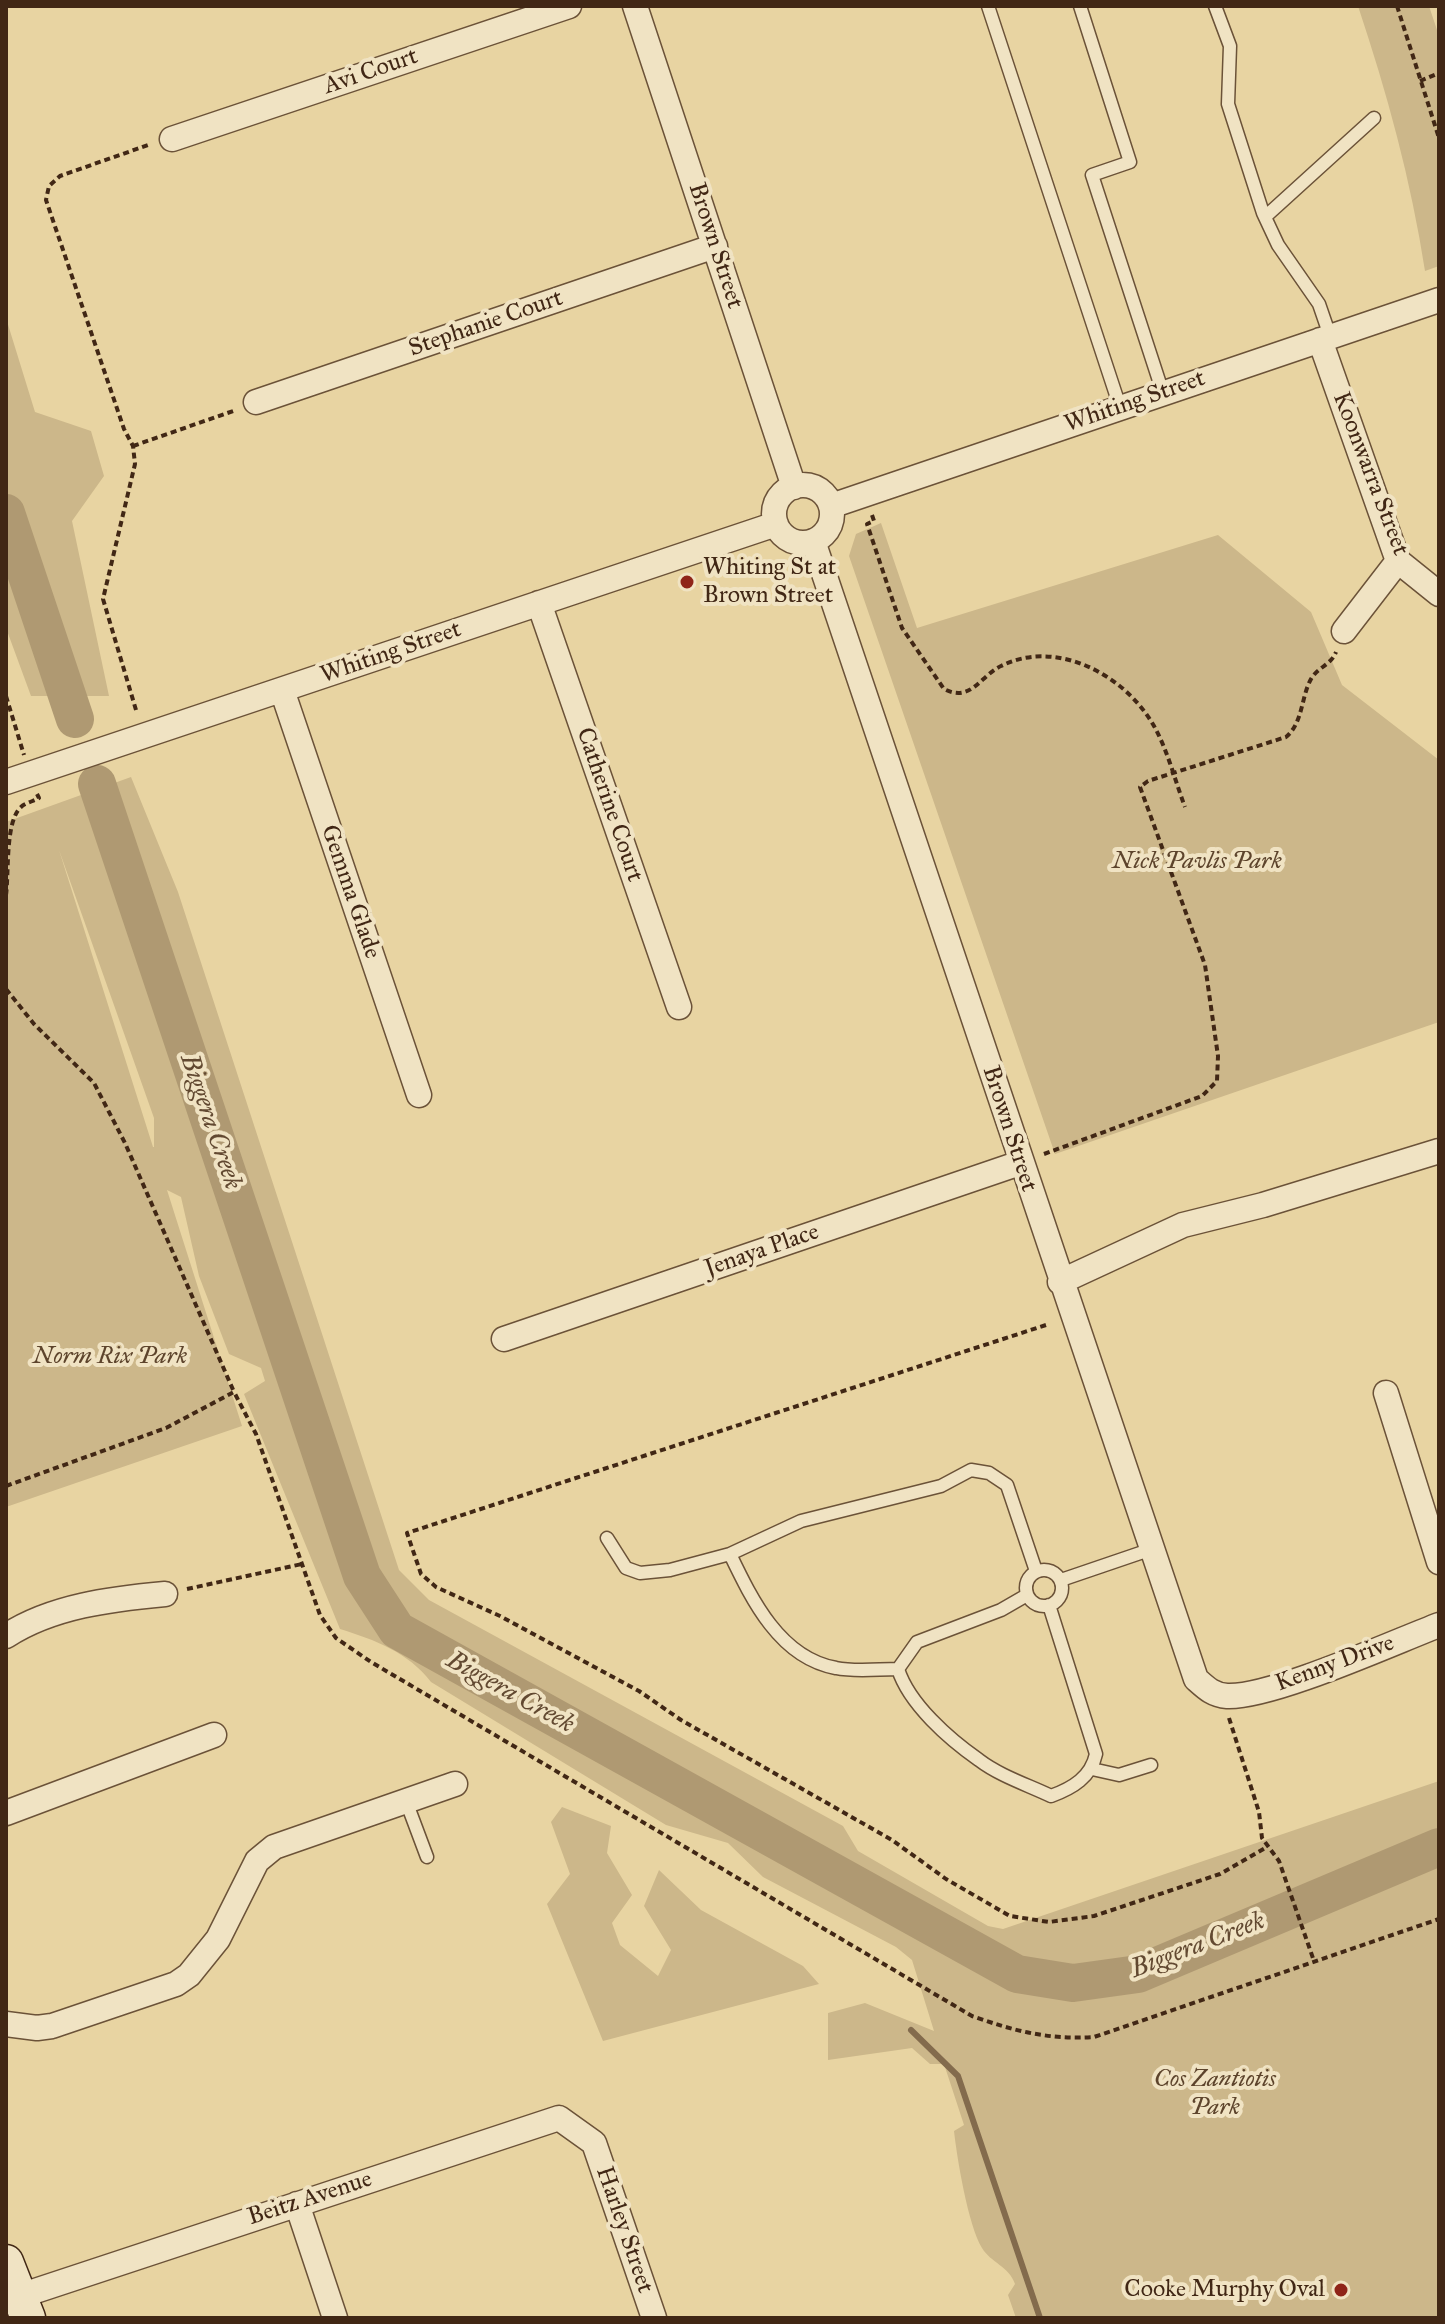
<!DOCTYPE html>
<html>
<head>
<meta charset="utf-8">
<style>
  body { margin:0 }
  #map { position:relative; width:1445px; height:2324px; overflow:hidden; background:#e8d4a2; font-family:"IM FELL Great Primer",serif }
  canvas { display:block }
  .frame { position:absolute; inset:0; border:8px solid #412715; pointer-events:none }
</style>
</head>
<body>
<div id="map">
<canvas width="1445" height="2324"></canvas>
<div class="frame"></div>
</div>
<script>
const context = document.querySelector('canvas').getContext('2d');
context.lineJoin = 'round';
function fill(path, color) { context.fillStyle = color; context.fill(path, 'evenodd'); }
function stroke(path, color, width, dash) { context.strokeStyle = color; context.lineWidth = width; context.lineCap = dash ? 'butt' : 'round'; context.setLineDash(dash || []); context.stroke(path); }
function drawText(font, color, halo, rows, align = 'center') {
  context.font = font + ' "IM FELL Great Primer",serif'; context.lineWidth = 8; context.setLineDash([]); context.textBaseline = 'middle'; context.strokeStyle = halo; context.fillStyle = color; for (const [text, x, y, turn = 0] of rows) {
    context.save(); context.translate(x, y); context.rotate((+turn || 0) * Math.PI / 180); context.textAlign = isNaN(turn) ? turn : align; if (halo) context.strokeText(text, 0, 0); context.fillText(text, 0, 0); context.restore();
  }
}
fill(new Path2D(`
  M1358,6H1429L1439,36V266L1425,271C1411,180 1387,93 1358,6Z
  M6,318L35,412L91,431L104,476L72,521L109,696H31L6,628Z
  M881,523L917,628L1218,535L1311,612L1342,685L1439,760V1022L1055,1154L849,556L856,534Z
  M131,777L178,892L399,1570L429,1600L843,1826L858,1851L988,1926L1003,1929L1439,1781V2318H1016L1008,2295L1015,2284C1009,2266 991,2263 982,2248C968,2225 957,2158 954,2131L964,2125L944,2064H930L912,2048L828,2060V2013L865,2003L934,2031L912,1960L896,1947L763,1877L728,1843L666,1825L431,1682C408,1652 375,1640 340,1629L244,1394L265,1381L261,1368L229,1354L199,1276L181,1197L167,1190L242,1426L6,1507V822ZM59,850L154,1118V1147H153Z
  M562,1807L611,1826L607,1853L632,1895L612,1923L620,1945L658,1976L671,1950L644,1906L659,1870L701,1910L803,1966L819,1984L603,2041L547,1904L570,1874L551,1822Z`), '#ccb78a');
stroke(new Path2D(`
  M911,2030L958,2076L1040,2318`), '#836b4d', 6);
stroke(new Path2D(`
  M6,513L75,719
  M97,784L362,1576L397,1630L1017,1974L1073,1983L1138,1974L1439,1847`), '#af9972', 38);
const lane = new Path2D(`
  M988,6L1120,407
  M1080,6L1130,162L1092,175L1163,393
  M1215,6L1230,46L1228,104L1263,213L1278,245L1319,304L1330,336
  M1265,217L1374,118
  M607,1538L626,1568L640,1573L670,1570L730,1554L801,1521L941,1486L971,1470L989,1473L1007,1485L1036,1571
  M730,1554C752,1600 780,1658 836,1668C855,1672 878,1669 898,1669
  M1026 1588a18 18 0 1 1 36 0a18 18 0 1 1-36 0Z
  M1061,1580L1152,1549
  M1027,1595L1001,1610L917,1642L898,1669C909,1704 949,1739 979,1760C1000,1776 1028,1785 1051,1796C1073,1788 1091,1777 1096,1754L1049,1605
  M1092,1769L1119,1775L1151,1765
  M406,1801L427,1857`);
const street = new Path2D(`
  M635,6L794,487
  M172,139L569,6
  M1320,340L1398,561L1439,594
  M256,402L715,246
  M774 514a29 29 0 1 1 58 0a29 29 0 1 1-58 0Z
  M831,506L1439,300
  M813,541L1196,1679C1206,1688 1213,1695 1227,1696C1271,1698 1392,1643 1439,1625
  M539,603L679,1007
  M1344,631L1398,561
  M282,690L419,1095
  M6,782L776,524
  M1060,1282L1183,1225L1263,1205L1439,1151
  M504,1339L1020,1163
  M1386,1393L1439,1562
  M6,1636C52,1606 111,1599 165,1594
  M6,1813L214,1735
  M6,2024L37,2028L52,2026L176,1984L189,1975L218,1939L257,1861L274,1847L455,1784
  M297,2204L335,2318
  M20,2296L559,2118L594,2143L654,2318`);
const secondary = new Path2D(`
  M6,2262L28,2318`);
stroke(lane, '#6b5238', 15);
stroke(street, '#6b5238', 27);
stroke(secondary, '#412715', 37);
stroke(new Path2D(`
  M1397,6L1439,138
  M1420,81L1439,73
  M133,446L236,410
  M872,515L874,521L867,524L902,628L944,689C971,703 980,676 1001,666C1057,638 1125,675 1154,726C1168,751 1175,781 1185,807
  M6,696L24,755
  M136,710L103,599L135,464L133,446L124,429L46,200L49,186L60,176L151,144
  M6,895C9,873 5,821 21,807C25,803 34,801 39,798L37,794
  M6,989L34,1024L94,1083L125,1143L234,1392
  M1044,1154L1202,1096L1217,1081L1218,1056L1205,965L1140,787L1148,781L1286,737C1303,723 1301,697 1311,679C1318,667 1331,665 1336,652
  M1046,1325L407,1533L421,1574L436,1587L500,1616L639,1691L681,1720L892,1840L946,1879L1010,1916L1049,1922L1094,1916L1220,1874L1267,1847
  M6,1486L166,1428L234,1392L256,1434L320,1615L336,1638L371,1662L972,2016C1014,2031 1049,2040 1094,2037L1439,1919
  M187,1589L302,1564
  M1229,1718L1259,1812L1262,1838L1279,1861L1314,1961`), '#412715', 4, [6, 4]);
stroke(lane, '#f0e3c3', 12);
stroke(street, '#f0e3c3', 24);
stroke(secondary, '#f0e3c3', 34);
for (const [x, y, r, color] of [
  [687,582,8,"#8f2418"],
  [1341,2290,8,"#8f2418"]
]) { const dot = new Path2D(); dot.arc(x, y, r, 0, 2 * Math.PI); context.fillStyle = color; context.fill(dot); stroke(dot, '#f0e3c3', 3); }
drawText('24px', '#412715', '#f0e3c3', [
  ["Avi Court",371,72,-19],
  ["Brown Street",715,246,72],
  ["Stephanie Court",486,324,-19],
  ["Whiting Street",1135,402,-19],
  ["Koonwarra Street",1370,474,69],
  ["Whiting Street",391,653,-19],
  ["Catherine Court",609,805,71],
  ["Gemma Glade",350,892,71],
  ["Brown Street",1009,1129,72],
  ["Jenaya Place",762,1251,-19],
  ["Kenny Drive",1335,1664,-20],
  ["Beitz Avenue",310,2199,-18],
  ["Harley Street",624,2230,71]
]);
drawText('24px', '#412715', '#f0e3c3', [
  ["Whiting St at",703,568],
  ["Brown Street",703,596],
  ["Cooke Murphy Oval",1325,2290,"right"]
], 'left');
drawText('italic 24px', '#5d442c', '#f0e3c3', [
  ["Nick Pavlis Park",1197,862],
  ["Norm Rix Park",110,1357],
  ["Cos Zantiotis",1215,2080],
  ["Park",1215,2108]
]);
drawText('italic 26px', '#624931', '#f0e3c3', [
  ["Biggera Creek",210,1122,71],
  ["Biggera Creek",510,1693,29],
  ["Biggera Creek",1198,1946,-21]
]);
</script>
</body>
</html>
